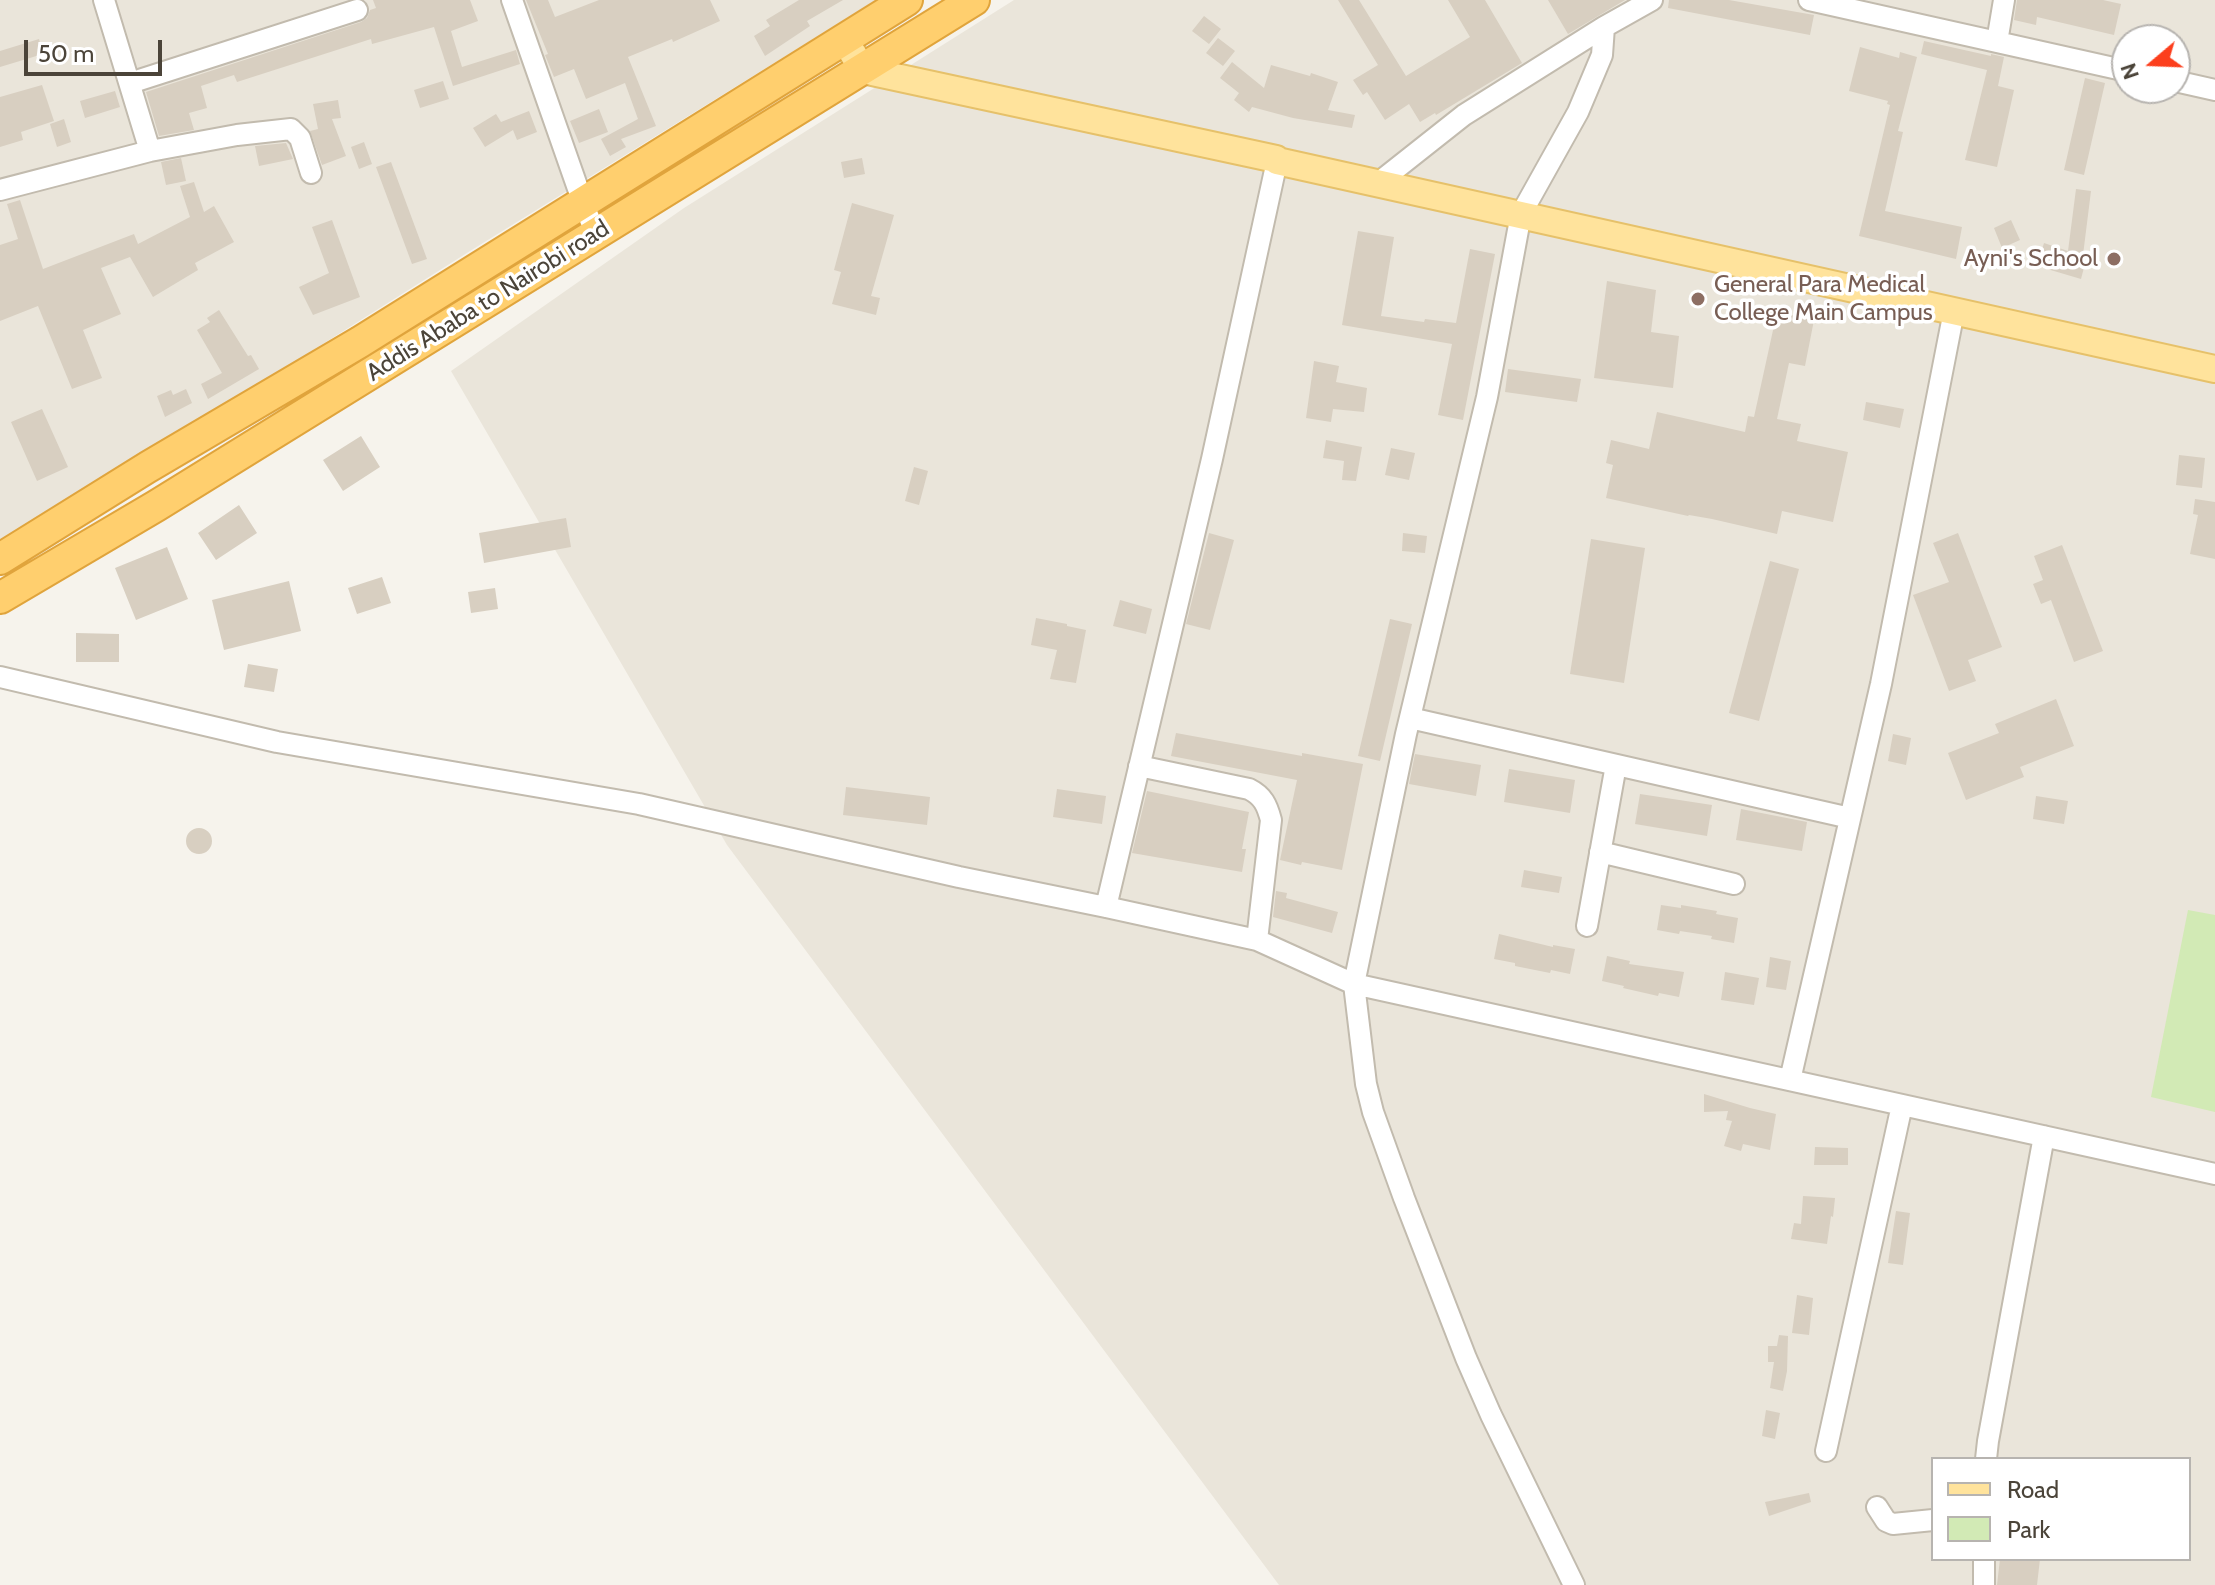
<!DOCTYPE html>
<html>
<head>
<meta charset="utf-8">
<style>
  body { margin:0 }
  #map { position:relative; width:2215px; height:1585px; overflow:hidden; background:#f6f3ec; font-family:Cabin,sans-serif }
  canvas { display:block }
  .legend { position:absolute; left:1931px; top:1457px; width:260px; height:104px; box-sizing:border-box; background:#fff; border:2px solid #b7b4b0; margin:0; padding:10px 14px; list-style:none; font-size:24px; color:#4b4439 }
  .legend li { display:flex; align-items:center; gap:16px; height:40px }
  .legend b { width:40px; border:2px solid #b7b4b0 }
  .north { position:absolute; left:2111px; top:24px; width:80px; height:80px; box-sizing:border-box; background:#fff; border:2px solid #b7b4b0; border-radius:50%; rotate:251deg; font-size:22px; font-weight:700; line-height:32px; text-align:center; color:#4b4439 }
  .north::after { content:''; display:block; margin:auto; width:28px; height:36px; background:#fc3f1d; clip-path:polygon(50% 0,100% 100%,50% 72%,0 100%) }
  .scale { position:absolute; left:24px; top:40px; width:138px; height:36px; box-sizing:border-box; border:4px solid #4b4439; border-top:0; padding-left:10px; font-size:24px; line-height:28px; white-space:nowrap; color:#4b4439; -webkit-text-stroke:6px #fff; paint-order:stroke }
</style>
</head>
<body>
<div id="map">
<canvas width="2215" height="1585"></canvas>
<ul class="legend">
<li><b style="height:10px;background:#ffe39c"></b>Road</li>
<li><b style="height:22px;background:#d2eab5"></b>Park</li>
</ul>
<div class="north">N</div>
<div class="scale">50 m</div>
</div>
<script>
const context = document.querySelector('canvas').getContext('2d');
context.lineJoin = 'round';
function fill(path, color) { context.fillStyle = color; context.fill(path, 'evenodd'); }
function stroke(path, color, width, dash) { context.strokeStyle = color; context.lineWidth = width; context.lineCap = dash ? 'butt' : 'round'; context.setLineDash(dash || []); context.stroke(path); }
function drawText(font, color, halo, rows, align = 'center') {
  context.font = font + ' Cabin,sans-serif'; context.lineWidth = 7; context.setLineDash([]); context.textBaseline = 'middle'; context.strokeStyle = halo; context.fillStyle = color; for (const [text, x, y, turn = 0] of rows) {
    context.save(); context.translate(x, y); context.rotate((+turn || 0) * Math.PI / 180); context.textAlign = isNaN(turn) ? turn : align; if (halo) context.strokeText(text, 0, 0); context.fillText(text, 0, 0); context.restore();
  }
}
fill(new Path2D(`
  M0,0H876L470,251L0,548Z
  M1014,0H2215V1585H1279L727,845L451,371L684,208ZM2127,40H2175V88H2127ZM1933,1459H2189V1559H1933Z`), '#eae5da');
fill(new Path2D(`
  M2188,910L2215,915V1112L2151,1097Z`), '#d2eab5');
fill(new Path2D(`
  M373,0H470L478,21L451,31L462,67L516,50L520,64L453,86L434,27L372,44L371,39L237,82L234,75L201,86L207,108L189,113L194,130L159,136L146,92L361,22L367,18L370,10L376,8Z
  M526,0H548L555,17L599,0H710L720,21L673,42L672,39L628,57L656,126L621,139L626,147L610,156L601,139L638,119L625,83L586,99L574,69L554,77L545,55L548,54Z
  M799,0H843L807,21L810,26L765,56L754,36L770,26L766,20Z
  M1338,0H1359L1406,76L1470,37L1448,0H1485L1522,63L1436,115L1435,113L1420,122L1409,104L1385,120L1367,92L1363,95L1353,80L1378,65Z
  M1548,0H1625L1568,34Z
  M1669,0H1729L1814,15L1810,35L1668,8Z
  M2017,0H2103L2121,4L2114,35L2037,17L2036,25L2014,20Z
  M1204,16L1221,29L1209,44L1192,31Z
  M1218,38L1235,51L1223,66L1206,53Z
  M39,39L43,54L0,67V51Z
  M1924,41L1991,56V54L2004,57L1998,86L2014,90L1997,167L1965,160L1987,70L1921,54Z
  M1860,47L1899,58L1900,52L1917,57L1898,131L1903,132L1885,211L1962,227L1956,259L1859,236L1890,105L1887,104L1888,101L1849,91Z
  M1232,62L1264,88L1271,65L1310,76L1311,73L1338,82L1328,110L1355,115L1352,128L1293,118L1252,107L1249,112L1234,100L1239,93L1220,78Z
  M2085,78L2105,83L2084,175L2064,170Z
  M443,81L449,99L420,108L414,90Z
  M42,85L54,121L21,132L23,140L0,147V97Z
  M115,91L120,107L85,118L80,101Z
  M338,100L341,118L332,119L346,156L322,165L310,131L318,129L313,104Z
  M599,109L608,132L579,143L570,121Z
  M529,111L537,132L517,140L513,130L485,147L473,128L496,114L501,122Z
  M64,119L71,142L57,147L50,124Z
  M364,142L372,164L359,169L351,147Z
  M286,143L293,159L259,166L255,146Z
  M181,158L186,181L166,185L161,162Z
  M862,158L865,174L844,178L841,162Z
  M391,162L427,259L412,264L376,167Z
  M194,182L204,212L214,206L234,242L195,263L198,270L153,297L130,257L101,268L121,314L83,330L102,378L72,389L38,306L0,321V245L18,239L7,204L20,200L43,269L134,234L138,244L190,217L180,186Z
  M2076,189L2091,191L2083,255L2087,256L2081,279L2037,266L2044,243L2068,251Z
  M852,203L894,215L871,296L880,298L876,315L832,304L841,272L834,270Z
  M332,220L360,297L313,315L299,287L329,273L312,227Z
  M2011,220L2020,240L2002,248L1994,228Z
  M1358,231L1394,237L1381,316L1424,322L1425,319L1456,323L1470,249L1495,254L1463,420L1438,415L1452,344L1342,325Z
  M1607,281L1656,290L1651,332L1679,336L1673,388L1594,378Z
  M219,310L248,356L251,355L259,369L208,399L201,384L222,373L197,330L210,322L207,318Z
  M1777,312L1814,320L1805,366L1789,363L1777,419L1801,424L1797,441L1848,452L1833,522L1782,511L1777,534L1712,519L1689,515L1688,516L1606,498L1613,465L1606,463L1611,440L1649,449L1657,412L1745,432L1748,416L1754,417Z
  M1314,361L1339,366L1336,382L1367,388L1364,412L1333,409L1331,422L1306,418Z
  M1508,369L1581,379L1577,402L1505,392Z
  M186,389L192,403L165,417L157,396L171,390L173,395Z
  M1866,402L1904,409L1900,428L1863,420Z
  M42,409L68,467L37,481L11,422Z
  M361,436L380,467L343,491L323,460Z
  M1326,440L1362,447L1356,481L1342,480L1344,461L1323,458Z
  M1391,448L1415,453L1409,480L1385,475Z
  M2179,455L2205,458L2202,488L2176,485Z
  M914,467L928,471L919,505L905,501Z
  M2195,499L2215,502V559L2190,554L2198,515L2193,514Z
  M239,505L257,533L216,560L198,533Z
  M566,518L571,547L484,563L479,533Z
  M1209,533L1234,540L1210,630L1186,624Z
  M1403,533L1427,536L1425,553L1402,551Z
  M1958,533L2002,647L1968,660L1976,681L1949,691L1913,595L1949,582L1933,543Z
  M1591,539L1645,548L1624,683L1570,674Z
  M2062,545L2103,651L2074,662L2051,600L2041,604L2033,584L2043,580L2034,556Z
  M167,547L188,599L136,620L115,568Z
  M1770,561L1799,569L1759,721L1729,713Z
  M382,577L391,603L357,614L348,588Z
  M289,581L301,631L224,650L212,600Z
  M495,588L498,609L471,613L468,592Z
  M1120,600L1152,609L1146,634L1113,626Z
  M1036,618L1067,624V626L1086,630L1076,683L1050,679L1057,650L1031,645Z
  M1390,619L1412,624L1380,761L1358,756Z
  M76,633L119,634V662H76Z
  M248,664L278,669L274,692L244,687Z
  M2056,699L2074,746L2020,767L2024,777L1966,800L1948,753L1999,733L1995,724Z
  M1176,733L1302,756V753L1363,764L1342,870L1302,862L1301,865L1280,860L1297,780L1171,756Z
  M1893,734L1911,738L1906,765L1888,761Z
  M1415,754L1481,765L1476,796L1409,784Z
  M1509,769L1575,780L1570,813L1504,802Z
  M846,787L930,797L927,825L843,815Z
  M1057,789L1106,796L1102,824L1053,817Z
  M1147,791L1249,812L1242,849H1246L1242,872L1132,853Z
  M1640,794L1712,805L1707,836L1635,824Z
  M2036,796L2068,801L2064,824L2033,819Z
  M1741,809L1807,822L1802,851L1736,840Z
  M186 841a13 13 0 1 1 26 0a13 13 0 1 1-26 0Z
  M1524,870L1562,877L1559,893L1521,887Z
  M1276,891L1287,893L1286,898L1338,912L1332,933L1273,917Z
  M1661,905L1681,908V905L1717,911L1716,914L1738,918L1734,943L1711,939L1712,936L1680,931L1679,934L1657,930Z
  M1499,934L1553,947V945L1575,949L1570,974L1551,970L1550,973L1515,966V963L1494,959Z
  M1607,956L1630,961L1629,964L1684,972L1679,997L1659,993L1658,996L1623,988L1624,986L1602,981Z
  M1770,957L1791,961L1786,990L1766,987Z
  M1725,972L1759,978L1754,1005L1721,1000Z
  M1704,1094L1750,1108L1776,1114L1770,1150L1743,1144L1741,1151L1724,1146L1732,1121L1726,1120L1728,1111L1704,1112Z
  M1815,1147L1848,1148V1165H1814Z
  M1803,1196L1835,1198L1833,1217L1831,1216L1827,1244L1791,1239L1794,1223L1801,1224Z
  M1896,1211L1910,1213L1903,1265L1888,1263Z
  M1797,1295L1813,1298L1809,1335L1792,1333Z
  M1779,1335L1788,1336L1787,1371L1783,1391L1770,1388L1774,1362H1768V1346H1777Z
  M1766,1410L1780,1413L1775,1439L1762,1436Z
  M1809,1493L1811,1502L1769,1516L1765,1502Z
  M2000,1559H2040L2037,1585H1997Z`), '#d8cfc1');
const minor = new Path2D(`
  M512,0L583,203L596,234
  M1809,0L2127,71
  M1997,42L2004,0
  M2175,81L2215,90
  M130,83L357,10
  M150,151L237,135L291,129L300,138L311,173
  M1378,183L1464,115L1604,27L1652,0
  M0,190L150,151L104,0
  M0,677L277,742L639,804L959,877L1106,907L1257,940L1354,984L2215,1174
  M1410,718L1850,818
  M1139,766L1249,789C1263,796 1267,805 1271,820L1257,940
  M1600,852L1734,884
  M1106,907L1212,459L1277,161
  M1587,926L1616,765
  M1790,1080L1881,684L1954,311
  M1826,1451L1902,1105
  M1986,1459L1988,1441L2044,1136
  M1877,1507L1886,1521L1893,1524L1933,1520
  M1574,1585L1491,1415L1466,1358L1404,1198L1373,1112L1366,1084L1354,984L1406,734L1487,397L1521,214L1578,112L1602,55L1604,27
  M1984,1585V1559`);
const major = new Path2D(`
  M844,39L863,70L1276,159L1277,161L2215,369`);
const highway = new Path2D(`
  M0,559L148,467L360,342L907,0
  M0,598L156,506L974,0`);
stroke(minor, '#c2bbae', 24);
stroke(major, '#e6c16a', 30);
stroke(highway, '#e0a43c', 34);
stroke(minor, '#fff', 20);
stroke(major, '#ffe39c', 26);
stroke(highway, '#ffcf6e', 30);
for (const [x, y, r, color] of [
  [2114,259,8,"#8d6e63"],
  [1698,299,8,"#8d6e63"]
]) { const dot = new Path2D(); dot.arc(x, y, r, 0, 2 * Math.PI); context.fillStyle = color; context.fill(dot); stroke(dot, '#fff', 3); }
drawText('24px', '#785e54', '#fff', [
  ["Ayni's School",2098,259],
  ["General Para Medical",1714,285,"left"],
  ["College Main Campus",1714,313,"left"]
], 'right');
drawText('24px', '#4b4439', '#fff', [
  ["Addis Ababa to Nairobi road",488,301,-32]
]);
</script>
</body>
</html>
